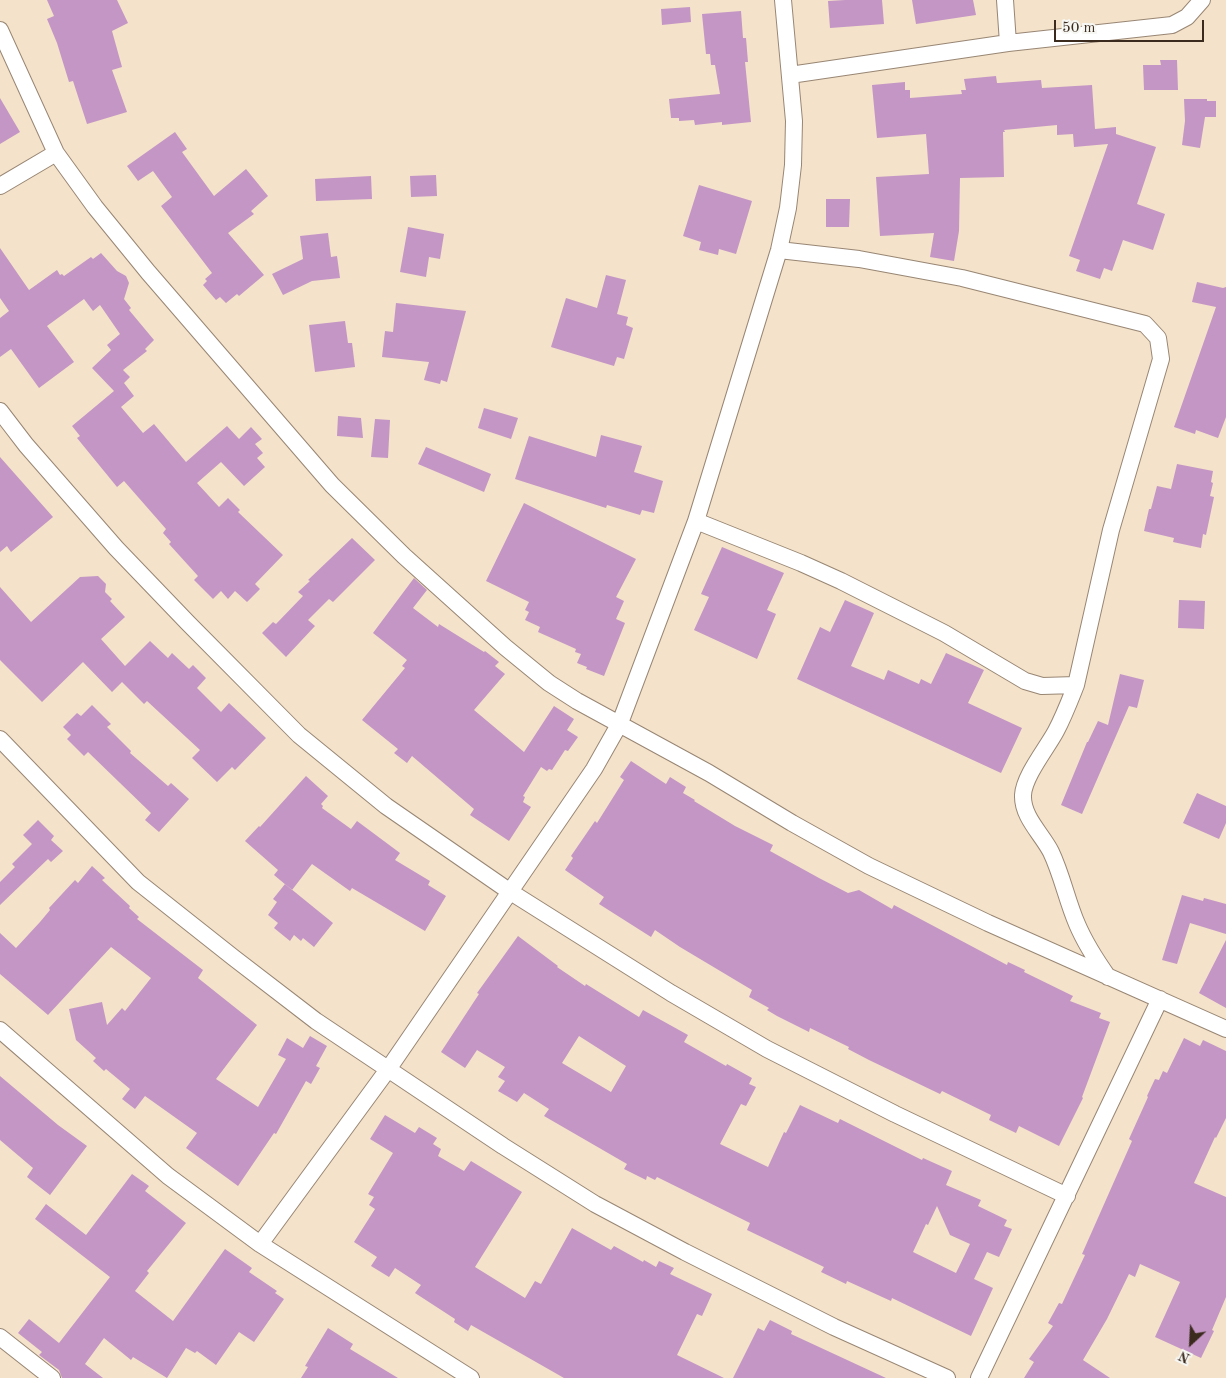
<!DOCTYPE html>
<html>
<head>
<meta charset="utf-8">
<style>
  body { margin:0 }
  #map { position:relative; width:1226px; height:1378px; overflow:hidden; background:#f4e2ca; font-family:"Old Standard TT",serif }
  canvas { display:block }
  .north { position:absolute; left:1166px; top:1318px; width:50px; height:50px; -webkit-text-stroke:4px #f6f6f2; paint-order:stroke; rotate:205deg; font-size:14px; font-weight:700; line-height:20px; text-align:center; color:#3b2a1e }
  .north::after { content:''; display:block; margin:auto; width:18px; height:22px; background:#3b2a1e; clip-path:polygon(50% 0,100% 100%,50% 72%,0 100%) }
  .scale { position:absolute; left:1054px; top:20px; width:150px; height:22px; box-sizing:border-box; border:2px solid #3b2a1e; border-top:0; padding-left:6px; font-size:15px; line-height:18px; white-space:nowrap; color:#3b2a1e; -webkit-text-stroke:4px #f6f6f2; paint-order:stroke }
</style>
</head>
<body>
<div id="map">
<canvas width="1226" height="1378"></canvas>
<div class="north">N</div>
<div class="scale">50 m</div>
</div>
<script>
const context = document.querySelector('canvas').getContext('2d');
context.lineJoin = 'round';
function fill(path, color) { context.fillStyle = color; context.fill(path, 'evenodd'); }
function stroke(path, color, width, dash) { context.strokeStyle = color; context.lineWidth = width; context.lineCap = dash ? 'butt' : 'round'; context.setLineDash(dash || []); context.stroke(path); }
fill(new Path2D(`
  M47,0H117L128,23L112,31L122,67L112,70L127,112L87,124L73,81L69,82L57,43L47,19L54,16Z
  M845,0H882L884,24L830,28L828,1Z
  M912,0H973L976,15L916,24Z
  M690,7L691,22L662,25L661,9Z
  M741,11L743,38H746L748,62H745L751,122L722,125V122L695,125L694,120L679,121V118H671L669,99L720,94L715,65H711L710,54H706L702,14Z
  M1160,60H1177L1178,90H1144L1143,65H1161Z
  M996,76L997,83H999L1041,80L1042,88L1092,85L1095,129L1116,127V134L1156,147L1137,204L1165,214L1153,250L1123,240L1112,271L1104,268L1100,279L1076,271L1080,260L1069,256L1108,144L1074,147L1073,134L1057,135V125L1004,130L1005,132H1003L1004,177L960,178L959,231L954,261L930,257L934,233L880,236L876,177L929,174L926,134L877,138L872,85L905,82V90H910V98L962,94L961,90H966L964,79Z
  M0,98L20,132L0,144Z
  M1184,99H1207V101H1216V117H1205L1200,148L1182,145L1185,121Z
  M175,132L187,149L182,152L214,196L246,169L268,196L251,211L254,214L228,233L264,275L239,296L237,294L226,303L220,297L216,300L203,285L207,281L205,279L212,273L161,206L172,197L153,171L138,181L127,166Z
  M436,175L437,196L411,197L410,176Z
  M371,176L372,199L316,201L315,179Z
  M699,185L752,201L736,254L719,249L718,255L699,250L701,242L683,236Z
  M826,199H850L849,227H826Z
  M408,227L444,234L440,259L429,257L426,277L400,272Z
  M328,233L331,257L337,256L340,278L312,281L283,295L272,274L303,259L300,236Z
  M0,248L29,290L57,270L60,275L62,274L64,276L91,257L93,259L101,253L117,271L126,276L129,283L124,299L131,308L129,310L154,340L145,349L147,351L123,370L130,377L118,389L124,383L134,396L121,407L143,433L154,424L186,462L227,426L239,439L251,427L262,439L255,444L263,453L257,458L265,467L244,486L221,462L197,483L219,507L228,498L240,510L238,512L283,555L255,584L260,589L247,602L235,591L228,599L221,591L213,599L194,580L198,576L169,544L171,542L163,533L166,529L124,481L117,487L77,438L80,436L72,426L114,391L92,368L111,350L107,345L120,334L100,305L93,311L84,299L47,326L74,362L39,388L11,349L0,357V318L9,311L0,298Z
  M606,275L626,280L617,314L628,317L626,325L633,328L624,359L617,357L614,366L551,347L566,298L597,308Z
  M1197,282L1223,288L1226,287V417L1218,438L1196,430L1195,434L1174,427L1216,307L1192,302Z
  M396,303L466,311L447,382L441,380L440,384L424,380L429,362L382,357L385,331L393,332Z
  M345,321L348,343H352L355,367L315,372L309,325Z
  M484,408L518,418L511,439L478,428Z
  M338,416L361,418L363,438L337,436Z
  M375,419L390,420L388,458L371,457Z
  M601,435L642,446L634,472L663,481L654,513L642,510L640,515L607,505L606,508L515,479L529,436L596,457Z
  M426,447L491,474L484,492L418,464Z
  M0,457L53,517L11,552L7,546L0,552Z
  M1177,464L1213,471L1211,482L1213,483L1210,496L1214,497L1206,535L1203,534L1201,548L1173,542L1174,538L1144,531L1149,509H1151L1157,486L1171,489Z
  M524,503L636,559L616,597L624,601L616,619L625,623L604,676L586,669L587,667L577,663L581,654L575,652L576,649L538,632L540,627L525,620L529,612L525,610L529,602L486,581Z
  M352,538L375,560L333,602L329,599L308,620L315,626L286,657L262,633L273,622L276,624L303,596L298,592L310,581L308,580Z
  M722,547L784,573L767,610L776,614L757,659L694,630L709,597L701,594Z
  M98,576L106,584L105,592L112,599L110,601L125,617L101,639L125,666L150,641L168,658L172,653L189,669L193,665L206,678L197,688L221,712L229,703L266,738L235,770L232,767L217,782L192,758L200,750L147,701L144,704L122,682L112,692L83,662L42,702L0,660V587L31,622L80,577Z
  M414,578L427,590L413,608L438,627L439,624L484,652L485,651L499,662L495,666L505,674L474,710L524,752L554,706L574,719L567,730L578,737L568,751L565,750L552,770L549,769L547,771L541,767L523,796L525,797L523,802L531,807L509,841L470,815L474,809L412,756L407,763L394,753L398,749L362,720L405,668L402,666L407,660L373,633Z
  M845,600L874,613L851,666L884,680L888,670L919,684L921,679L931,684L946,653L984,670L968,703L1022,728L1001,773L797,679L820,627L830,632Z
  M1179,600L1205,601L1204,629L1178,628Z
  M1120,674L1144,680L1137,708L1129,706L1082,814L1061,805L1087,742H1088L1098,721L1108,725Z
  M92,705L111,724L107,727L131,751L130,753L168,786L171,783L189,799L159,832L145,820L151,813L88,752L84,756L67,739L71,735L63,727L77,713L81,716Z
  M631,761L666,784L670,777L686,787L683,793L695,800L694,801L735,826L773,845L770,851L819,878L848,893L859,890L892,909L894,905L1007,965L1008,962L1025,970L1024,972L1073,996L1070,1001L1101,1013L1099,1018L1110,1022L1082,1097L1083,1098L1059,1146L1019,1126L1016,1133L989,1120L991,1115L942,1091L940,1094L869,1060L848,1049L849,1047L810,1028L809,1032L777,1016L767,1010L769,1008L749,997L752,990L680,947L655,930L651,937L599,904L604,897L565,870L573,858L571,856L595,821L597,823L624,780L620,777Z
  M306,776L328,796L321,804L323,806L322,808L351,829L357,821L400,853L395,860L430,881L428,885L446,896L425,931L352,888L350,891L312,864L292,890L274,875L278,870L245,841L259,826L260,827Z
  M1197,793L1226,806V823L1219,839L1183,823Z
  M38,820L54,836L51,840L63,851L51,862L48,859L0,905V882L15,867L12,864L32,844L23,835Z
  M92,866L105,878L102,880L130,906L129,908L139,917L137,919L203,970L198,978L257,1025L216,1079L258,1107L286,1059L278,1055L287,1038L303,1048L310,1036L327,1046L316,1066L320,1068L311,1084L306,1081L276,1134L274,1133L238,1186L186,1148L197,1133L145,1096L135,1109L122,1099L130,1089L106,1069L104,1071L93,1061L96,1058L76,1040L69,1009L102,1002L107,1025L122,1008L125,1011L151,978L111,947L48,1015L0,974V933L16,948L40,922L50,910L49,908L75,880L78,883Z
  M285,884L333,923L314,947L303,938L301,941L294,935L290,941L274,928L278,923L268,915L277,902L273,899Z
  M1182,895L1203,901L1204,898L1226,904V934L1190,923L1177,964L1162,960Z
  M518,936L558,966L557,967L585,986L586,984L639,1017L643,1010L688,1035L684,1042L726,1066L727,1064L752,1078L749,1084L756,1087L746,1106L741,1104L720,1144L768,1167L784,1132L786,1133L800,1105L838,1123L840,1119L922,1160L923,1158L952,1171L946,1185L981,1200L978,1206L1007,1220L1004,1226L1012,1229L999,1257L987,1252L974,1279L993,1288L971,1336L892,1298L891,1301L847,1281L846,1284L821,1272L824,1267L747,1230L750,1223L657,1177L655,1180L647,1176L646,1180L624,1169L627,1164L544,1116L549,1109L524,1093L517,1102L498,1091L505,1081L498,1077L505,1067L477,1050L465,1068L441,1052L479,994L477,993ZM579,1036L626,1066L611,1092L562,1063ZM937,1206L950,1235L970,1244L956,1273L913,1252L926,1224L928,1225Z
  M1226,940V1008L1199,993Z
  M1184,1038L1200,1046L1203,1040L1226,1051V1118L1216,1138L1215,1137L1194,1183L1226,1197V1297L1212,1330L1214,1331L1201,1358L1155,1337L1180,1282L1140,1264L1135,1277L1129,1274L1107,1319L1083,1360L1110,1378H1024L1034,1362L1029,1359L1053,1326L1048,1323L1059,1303L1062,1304L1085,1255L1082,1254L1132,1141L1129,1139L1148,1097L1147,1096L1155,1079L1159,1080L1163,1071L1167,1073Z
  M0,1076L58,1125L87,1146L50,1195L27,1177L33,1168L0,1140Z
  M385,1115L415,1133L419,1127L437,1138L433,1144L441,1149L438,1156L464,1171L471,1161L522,1192L475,1267L525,1298L535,1281L541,1284L572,1228L611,1250L614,1246L643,1262L644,1260L656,1267L659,1261L674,1268L670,1274L712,1294L702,1316L697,1314L677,1355L724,1378H564L471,1325L468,1331L454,1322L455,1319L415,1293L421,1285L395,1268L389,1277L371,1266L377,1257L354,1242L375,1209L369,1205L374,1197L368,1194L393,1153L370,1139Z
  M132,1174L149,1186L145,1191L186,1223L147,1271L149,1273L135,1291L173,1321L225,1249L252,1268L249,1272L277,1291L275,1293L284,1299L254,1342L239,1332L216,1365L197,1351L195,1353L186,1348L167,1378L133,1357L131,1360L104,1338L85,1364L103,1378H62L59,1370L39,1355L42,1352L18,1333L29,1319L59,1343L110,1277L35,1219L46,1204L86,1235Z
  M770,1320L792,1331L791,1334L886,1378H733L758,1328L764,1331Z
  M328,1328L353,1344L350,1349L398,1378H301L308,1367L305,1366Z`), '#c496c5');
const minor = new Path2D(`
  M1005,0L1008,43
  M0,30L56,153L95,207L148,272L332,485L404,556L505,647L549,683L577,701L709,773L792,823L869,866L988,923L1226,1029
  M790,75L1008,43L1172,25L1187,17L1202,0
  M0,186L56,153
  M0,411L26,445L116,548L188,623L299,735L386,806L509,891L671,993L767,1049L895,1114L1067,1196
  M696,521L801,563L841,581L944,633L1025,681L1042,686L1076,685L1111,530L1161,359L1158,338L1145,324L962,278L859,259L779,250
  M1076,685C1070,700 1064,716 1056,731C1047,748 1024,776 1023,795C1022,817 1042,834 1051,852C1062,875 1067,901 1077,924C1085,943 1096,960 1108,977
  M0,739L138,882L234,958L316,1021L503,1146L595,1204L685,1252L834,1327L947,1378
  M0,1030L168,1176L260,1244L471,1378
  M260,1244L389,1068L594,769L620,723L696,521L779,250L788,208L793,165L794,121L783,0
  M0,1337L52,1378
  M979,1378L1160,999`);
stroke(minor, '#988674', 18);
stroke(minor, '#fff', 16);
</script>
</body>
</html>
